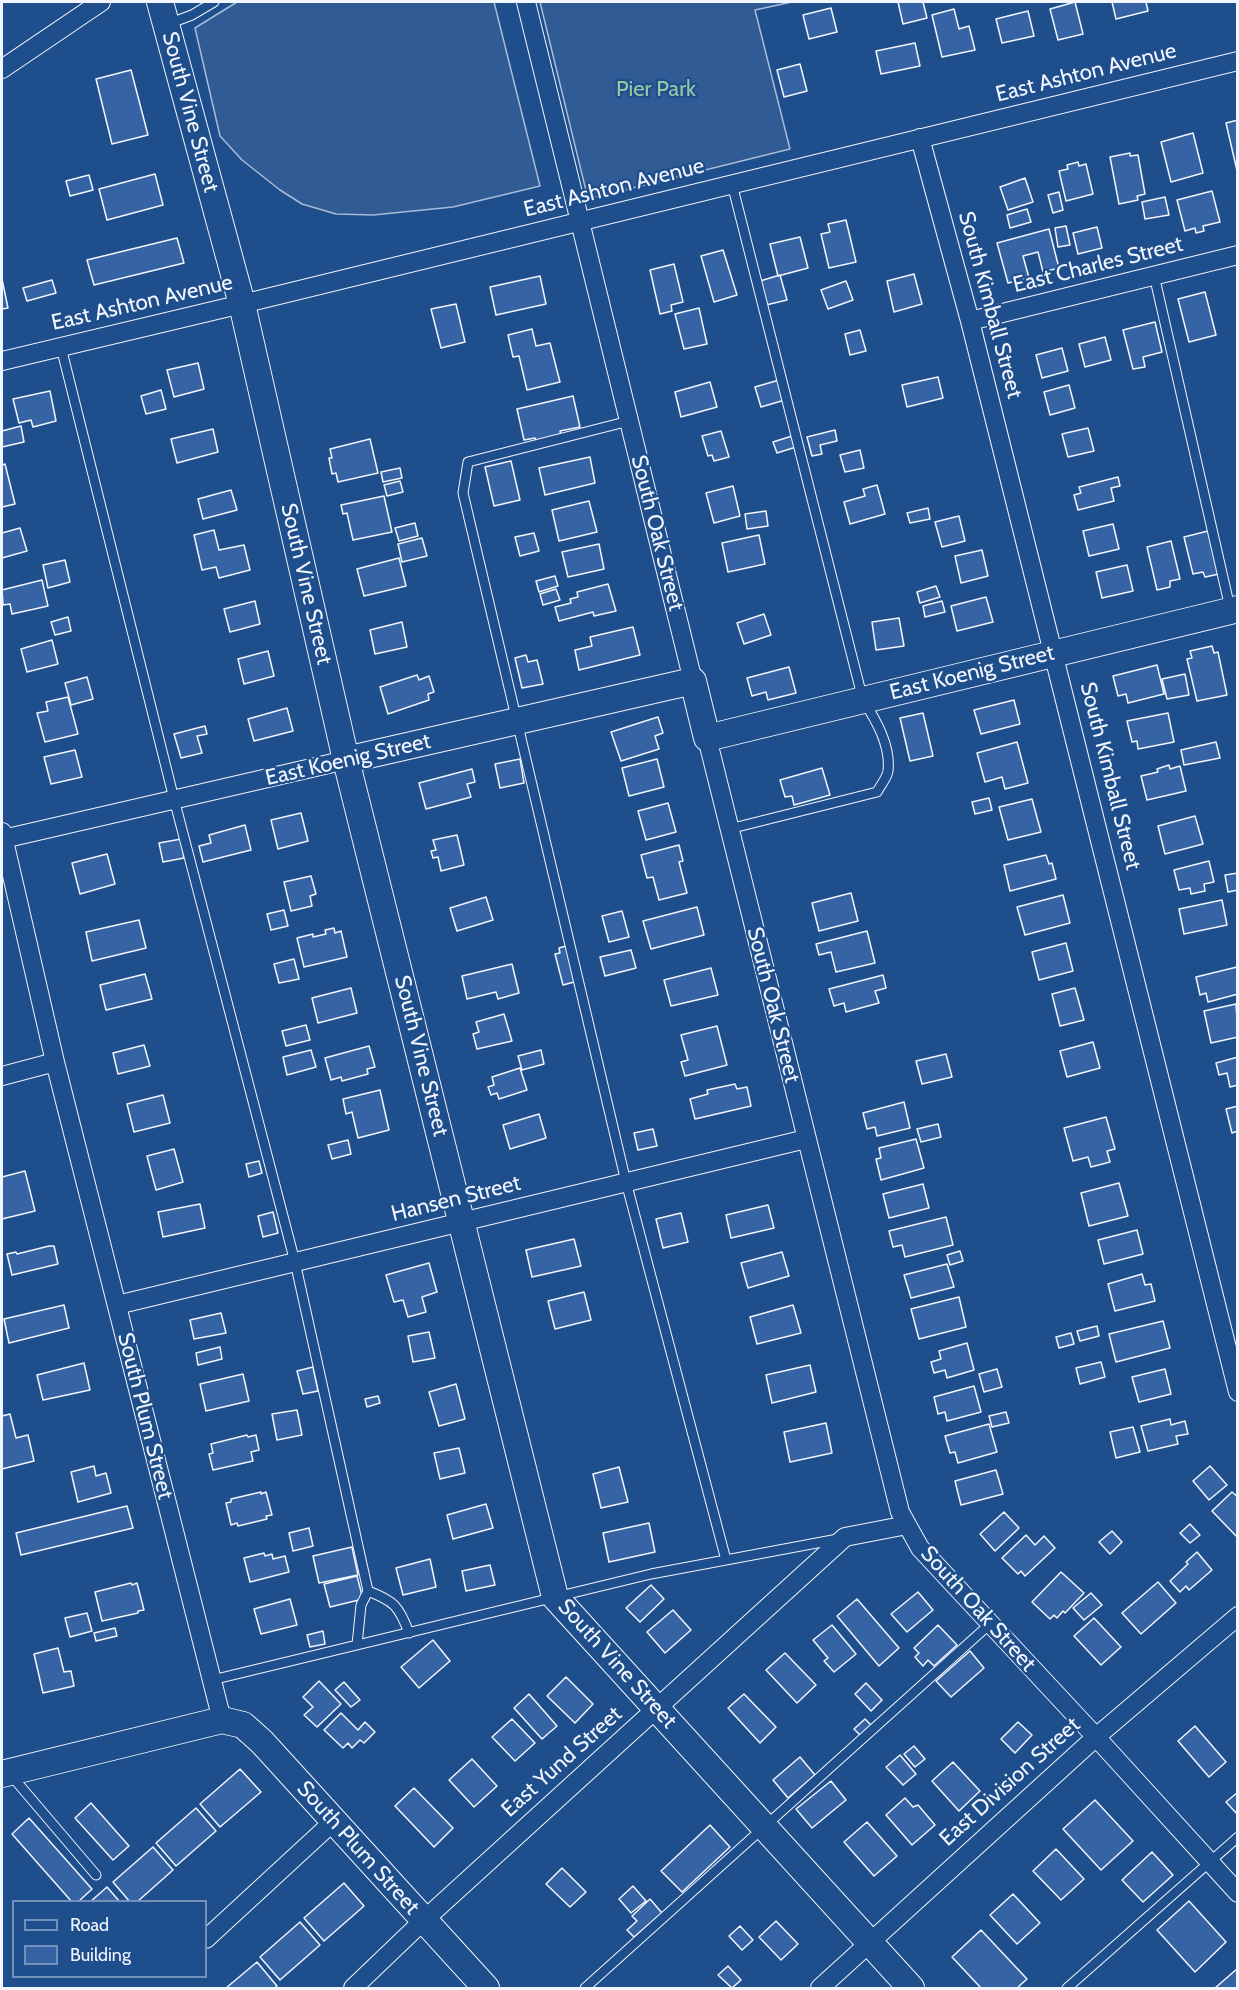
<!DOCTYPE html>
<html>
<head>
<meta charset="utf-8">
<style>
  body { margin:0 }
  #map { position:relative; width:1239px; height:1990px; overflow:hidden; background:#1f4e8c; font-family:Cabin,sans-serif }
  canvas { display:block }
  .frame { position:absolute; inset:0; border:3px solid #f2f6ff; pointer-events:none }
  .legend { position:absolute; left:12px; top:1900px; width:195px; height:78px; box-sizing:border-box; background:#1f4e8c; border:2px solid #7391ba; margin:0; padding:8px 10px; list-style:none; font-size:18px; color:#f2f6ff }
  .legend li { display:flex; align-items:center; gap:12px; height:30px }
  .legend b { width:30px; border:2px solid #7391ba }
</style>
</head>
<body>
<div id="map">
<canvas width="1239" height="1990"></canvas>
<div class="frame"></div>
<ul class="legend">
<li><b style="height:8px;background:#1f4e8c"></b>Road</li>
<li><b style="height:16px;background:#3563a3"></b>Building</li>
</ul>
</div>
<script>
const context = document.querySelector('canvas').getContext('2d');
context.lineJoin = 'round';
function fill(path, color) { context.fillStyle = color; context.fill(path, 'evenodd'); }
function stroke(path, color, width, dash) { context.strokeStyle = color; context.lineWidth = width; context.lineCap = dash ? 'butt' : 'round'; context.setLineDash(dash || []); context.stroke(path); }
function drawText(font, color, halo, rows, align = 'center') {
  context.font = font + ' Cabin,sans-serif'; context.lineWidth = 4.5; context.setLineDash([]); context.textBaseline = 'middle'; context.strokeStyle = halo; context.fillStyle = color; for (const [text, x, y, turn = 0] of rows) {
    context.save(); context.translate(x, y); context.rotate((+turn || 0) * Math.PI / 180); context.textAlign = isNaN(turn) ? turn : align; if (halo) context.strokeText(text, 0, 0); context.fillText(text, 0, 0); context.restore();
  }
}
const built = new Path2D(`
  M237,2H494L540,186L453,207L373,215L336,214L302,204L280,190L242,160L220,136L195,28Z
  M540,2H792L755,10L790,149L588,199Z`);
fill(built, '#305b95');
stroke(built, '#a8bbd7', 1.5);
const building = new Path2D(`
  M898,2H923L927,18L903,24Z
  M1075,2L1083,34L1058,40L1050,9Z
  M1112,2H1146L1148,11L1116,19Z
  M831,8L837,32L809,39L803,15Z
  M954,9L959,29L969,26L975,50L942,57L932,15Z
  M1028,11L1034,36L1002,43L996,19Z
  M915,43L920,66L881,74L876,51Z
  M800,64L807,91L784,97L777,70Z
  M131,70L148,135L112,144L96,79Z
  M1238,120V175L1226,123Z
  M1193,133L1203,173L1171,182L1161,142Z
  M1130,153V156L1138,155L1145,194L1137,196L1138,200L1119,204L1110,157Z
  M1078,162L1079,166L1086,164L1093,194L1066,201L1059,171L1068,169L1067,165Z
  M155,174L163,205L107,220L99,189Z
  M89,175L93,190L70,196L66,181Z
  M1025,178L1033,202L1008,210L1000,187Z
  M1212,191L1220,222L1203,226L1204,231L1196,233L1195,228L1185,231L1177,200Z
  M1059,192L1063,210L1053,213L1048,195Z
  M1165,197L1169,215L1145,219L1142,202Z
  M1027,209L1031,222L1010,228L1007,215Z
  M846,220L856,262L829,268L821,234L830,232L828,224Z
  M1066,226L1070,245L1058,247L1055,228Z
  M1097,227L1102,248L1078,254L1073,233Z
  M1049,229L1059,268L1043,272L1038,252L1023,256L1029,278L1008,283L997,243Z
  M800,237L808,268L778,276L770,244Z
  M177,238L184,263L94,285L87,260Z
  M723,250L737,295L714,302L701,256Z
  M674,264L683,302L671,305L672,311L660,314L650,270Z
  M914,274L922,304L894,312L887,281Z
  M780,275L787,300L766,305L760,281Z
  M540,276L546,304L496,315L490,287Z
  M2,279L8,308L2,309Z
  M52,280L56,293L27,301L23,288Z
  M846,281L853,300L828,309L821,290Z
  M1205,292L1216,335L1189,342L1178,299Z
  M456,304L465,342L441,348L431,309Z
  M699,308L707,344L684,349L675,314Z
  M1155,322L1162,352L1143,357L1145,367L1133,369L1123,330Z
  M532,329L536,346L550,343L560,382L527,390L519,356L513,357L508,335Z
  M860,330L866,351L850,355L845,334Z
  M1105,337L1111,360L1085,367L1079,344Z
  M1062,348L1068,371L1042,378L1036,355Z
  M198,363L204,389L174,397L167,370Z
  M938,377L943,398L907,407L902,385Z
  M779,380L785,400L761,407L755,387Z
  M710,382L717,407L681,417L675,392Z
  M1069,385L1075,408L1050,415L1044,392Z
  M161,390L166,409L146,414L141,396Z
  M50,391L56,421L33,427L31,420L19,423L13,399Z
  M573,396L580,427L560,431L561,435L536,441L535,438L524,440L517,409Z
  M21,426L24,442L2,447V431Z
  M1088,428L1094,451L1068,457L1062,434Z
  M213,429L218,452L177,463L171,439Z
  M835,430L837,441L820,445L822,454L812,456L807,437Z
  M721,431L729,457L714,461L712,455L708,456L702,436Z
  M792,436L796,447L777,453L773,442Z
  M370,439L378,473L338,482L336,473L332,474L329,458H332L330,449Z
  M860,450L864,468L845,472L840,455Z
  M590,457L595,483L545,495L539,468Z
  M511,461L520,500L494,506L485,467Z
  M5,464L15,504L2,507V465Z
  M400,468L402,478L383,482L381,472Z
  M1118,477L1120,486L1111,488L1114,501L1078,510L1074,495L1081,493L1079,487Z
  M400,481L403,492L387,496L384,485Z
  M877,485L885,514L850,524L844,502L865,496L863,489Z
  M733,486L740,516L714,523L706,493Z
  M231,490L237,510L203,519L198,499Z
  M384,496L392,532L353,540L347,513L343,514L341,505Z
  M589,501L597,532L559,541L552,510Z
  M928,508L930,519L910,523L907,513Z
  M766,511L768,526L747,529L745,514Z
  M959,516L965,541L942,547L935,522Z
  M415,523L418,536L399,541L395,528Z
  M1113,524L1119,549L1089,556L1083,531Z
  M20,528L27,551L2,558V533Z
  M214,530L219,550L244,545L250,570L219,578L216,567L202,570L194,535Z
  M1208,531L1219,574L1205,577L1203,572L1193,574L1184,537Z
  M534,533L539,551L520,556L515,537Z
  M759,535L765,564L728,572L722,543Z
  M422,538L427,556L402,562L398,544Z
  M1171,541L1180,579L1170,581V587L1157,590L1147,547Z
  M599,544L604,569L568,577L562,552Z
  M982,550L988,576L961,583L955,556Z
  M399,558L406,586L364,596L357,569Z
  M65,560L70,582L48,588L43,565Z
  M1127,565L1133,591L1102,598L1096,572Z
  M555,576L558,586L539,592L536,581Z
  M42,580L48,606L12,614L10,604L3,605L2,590Z
  M608,584L616,611L594,616L593,612L559,621L555,607L571,603L570,599L578,597L577,592Z
  M936,586L940,597L920,603L917,592Z
  M556,589L560,600L543,605L540,594Z
  M986,597L993,622L957,631L951,606Z
  M255,601L260,624L230,632L224,609Z
  M942,601L945,612L925,617L923,606Z
  M764,614L771,635L744,644L737,623Z
  M68,617L71,631L55,635L51,622Z
  M899,618L904,646L876,650L872,622Z
  M402,622L407,647L375,654L370,630Z
  M633,627L640,655L579,670L575,650L592,646L590,637Z
  M52,640L58,664L27,672L21,649Z
  M1212,646L1214,653L1218,652L1227,695L1197,701L1187,659L1192,658L1190,651Z
  M268,651L274,676L244,684L238,659Z
  M526,655L528,662L537,660L543,684L522,688L515,658Z
  M1157,665L1164,694L1128,703L1126,694L1118,696L1113,676Z
  M789,667L796,693L768,700L766,692L752,696L747,678Z
  M1185,674L1189,695L1167,699L1162,679Z
  M417,675L419,680L429,676L434,692L428,694L429,700L388,714L380,687Z
  M87,677L93,699L71,705L65,683Z
  M68,697L78,734L45,742L37,713L48,711L46,702Z
  M1014,700L1020,724L981,734L974,710Z
  M287,708L293,731L254,741L248,719Z
  M923,713L933,756L910,761L900,718Z
  M1168,713L1174,742L1138,749L1137,741L1132,742L1127,721Z
  M658,717L663,733L655,736L659,749L621,761L611,732Z
  M205,726L207,734L197,736L202,753L181,758L174,734Z
  M1017,742L1028,783L1005,789L1002,777L985,782L977,753Z
  M1216,742L1220,758L1184,765L1181,750Z
  M75,750L82,777L51,784L44,757Z
  M520,759L524,783L500,788L495,764Z
  M657,759L664,787L629,796L622,768Z
  M1169,765L1170,769L1180,766L1186,791L1147,800L1141,776L1158,772L1157,769Z
  M822,768L830,795L794,805L792,796L785,797L780,780Z
  M472,769L475,782L467,784L471,797L426,809L419,783Z
  M989,798L992,810L975,814L972,802Z
  M1032,799L1041,832L1008,840L999,807Z
  M668,803L676,832L646,840L638,811Z
  M301,813L308,841L278,849L271,820Z
  M1195,816L1203,844L1165,854L1158,826Z
  M245,825L251,850L203,862L199,846L211,843L209,835Z
  M457,835L464,865L441,871L438,857L433,858L431,851L436,850L433,840Z
  M181,839L184,858L163,862L159,843Z
  M679,845L683,861L679,862L687,893L659,900L653,877L647,878L641,855Z
  M107,854L115,884L80,894L72,863Z
  M1046,855L1049,864L1052,863L1056,879L1010,891L1004,865Z
  M1209,861L1214,882L1204,884L1205,891L1191,894L1190,888L1179,890L1174,870Z
  M1238,873V890L1228,892L1225,875Z
  M311,876L316,894L310,896L312,906L291,911L284,882Z
  M851,893L858,921L819,931L812,903Z
  M1063,895L1070,923L1025,935L1017,907Z
  M486,897L493,920L457,931L450,908Z
  M1222,900L1227,925L1184,934L1179,909Z
  M697,907L704,935L651,949L643,921Z
  M284,910L288,926L271,930L267,914Z
  M622,911L629,937L609,942L602,916Z
  M139,920L146,948L92,961L86,932Z
  M334,928L335,933L341,931L347,957L304,967L297,938L313,934V937L326,934L325,930Z
  M867,931L875,963L836,972L831,952L819,955L816,944Z
  M1066,943L1073,971L1039,980L1032,952Z
  M566,946L578,981L563,985L555,954L560,953L559,948Z
  M631,950L636,968L605,976L600,957Z
  M294,959L299,979L279,983L274,964Z
  M512,964L519,993L498,999L496,992L467,999L462,976Z
  M1237,967L1238,994L1208,1002L1206,993L1200,995L1196,977Z
  M711,968L718,995L671,1006L664,980Z
  M145,974L152,999L106,1010L100,985Z
  M883,975L886,988L875,991L879,1003L846,1012L844,1003L834,1006L829,989Z
  M351,988L357,1013L318,1023L312,998Z
  M1075,988L1084,1020L1060,1026L1052,994Z
  M1236,1004L1238,1037L1211,1043L1204,1011Z
  M504,1014L512,1041L477,1049L473,1034L479,1032L476,1022Z
  M306,1025L310,1040L286,1046L282,1031Z
  M717,1026L727,1065L685,1076L681,1062L688,1060L681,1035Z
  M1093,1042L1100,1068L1067,1077L1060,1051Z
  M144,1045L150,1066L118,1074L113,1053Z
  M369,1046L375,1067L367,1069L368,1074L342,1081L341,1077L331,1080L325,1058Z
  M311,1050L316,1067L287,1075L283,1057Z
  M541,1050L544,1064L522,1070L518,1056Z
  M946,1054L952,1077L922,1084L916,1061Z
  M1238,1057V1085L1230,1087L1227,1073L1219,1075L1216,1063Z
  M520,1068L527,1090L499,1099L497,1093L491,1095L488,1087L494,1085L492,1077Z
  M735,1084L737,1089L747,1087L751,1106L695,1119L690,1099L708,1094L707,1090Z
  M380,1090L389,1130L358,1138L352,1112L346,1114L343,1099Z
  M163,1095L170,1123L134,1132L127,1104Z
  M904,1102L910,1128L877,1136L875,1127L867,1129L863,1113Z
  M1238,1106V1131L1232,1133L1226,1109Z
  M539,1114L546,1138L510,1149L503,1125Z
  M1106,1117L1115,1149L1107,1151L1110,1162L1091,1167L1088,1157L1073,1161L1064,1128Z
  M938,1124L941,1137L921,1142L917,1129Z
  M653,1129L657,1146L638,1150L634,1133Z
  M916,1139L924,1168L881,1180L876,1159L881,1158L879,1148Z
  M348,1140L351,1154L332,1159L328,1145Z
  M174,1149L183,1182L156,1190L147,1156Z
  M259,1161L262,1173L249,1177L246,1164Z
  M25,1171L35,1211L2,1219V1177Z
  M1119,1183L1128,1216L1089,1226L1081,1193Z
  M923,1184L929,1208L889,1218L883,1194Z
  M200,1204L205,1228L163,1237L158,1212Z
  M768,1205L774,1228L731,1238L726,1215Z
  M273,1212L278,1233L263,1237L258,1216Z
  M681,1213L688,1242L663,1248L656,1219Z
  M946,1217L953,1245L905,1257L902,1245L893,1247L889,1231Z
  M1137,1230L1143,1254L1104,1264L1098,1240Z
  M574,1239L581,1266L532,1277L526,1250Z
  M49,1246H54L58,1264L12,1275L7,1254L16,1252L17,1254Z
  M960,1251L963,1261L950,1265L947,1255Z
  M782,1252L789,1276L748,1288L741,1263Z
  M429,1263L437,1292L422,1297L426,1312L408,1317L403,1300L394,1302L386,1275Z
  M947,1264L954,1287L911,1298L904,1275Z
  M1142,1274L1145,1285L1151,1284L1155,1301L1115,1311L1108,1284Z
  M584,1292L591,1320L555,1329L548,1301Z
  M959,1297L966,1327L919,1339L911,1309Z
  M64,1305L69,1328L9,1343L4,1319Z
  M793,1305L801,1333L757,1344L750,1317Z
  M221,1313L226,1333L194,1339L190,1320Z
  M1163,1321L1170,1348L1116,1362L1109,1334Z
  M1097,1326L1099,1336L1080,1341L1077,1331Z
  M429,1332L435,1358L413,1362L408,1336Z
  M1071,1333L1074,1344L1059,1348L1056,1337Z
  M967,1343L974,1370L947,1378L945,1370L934,1373L931,1362L941,1359L939,1351Z
  M220,1347L222,1359L198,1365L196,1353Z
  M1101,1362L1105,1377L1080,1384L1076,1368Z
  M84,1363L90,1390L43,1400L37,1375Z
  M810,1365L816,1392L772,1403L766,1375Z
  M313,1367L318,1391L303,1394L297,1371Z
  M997,1369L1002,1387L984,1392L979,1374Z
  M1165,1369L1171,1394L1139,1402L1132,1377Z
  M243,1374L249,1401L206,1411L200,1384Z
  M456,1384L465,1419L439,1426L429,1392Z
  M974,1386L981,1412L947,1421L945,1412L938,1414L934,1397Z
  M378,1396L380,1403L367,1407L365,1399Z
  M297,1410L302,1435L277,1440L272,1414Z
  M1006,1412L1009,1423L992,1427L989,1416Z
  M10,1414L16,1438L28,1435L34,1461L2,1469V1416Z
  M1170,1419L1171,1425L1185,1421L1188,1434L1176,1436L1178,1444L1148,1451L1141,1426Z
  M826,1423L832,1453L790,1462L784,1432Z
  M989,1424L997,1452L958,1463L955,1452L950,1453L945,1436Z
  M1133,1427L1140,1452L1116,1458L1110,1432Z
  M247,1435L248,1437L256,1435L259,1450L251,1452L253,1461L213,1470L209,1454L213,1453L211,1444Z
  M459,1448L465,1473L440,1479L434,1453Z
  M94,1466L96,1476L106,1473L111,1493L78,1502L71,1472Z
  M1210,1466L1227,1485L1209,1500L1193,1481Z
  M619,1467L628,1502L601,1508L593,1474Z
  M996,1470L1003,1494L961,1505L955,1481Z
  M261,1492V1494L266,1492L272,1515L266,1516L267,1519L238,1526L237,1523L231,1525L226,1503L231,1502V1499Z
  M1232,1492L1238,1497V1538L1212,1511Z
  M486,1504L493,1528L453,1539L447,1515Z
  M127,1506L133,1528L21,1555L16,1533Z
  M1004,1512L1019,1528L995,1551L980,1534Z
  M649,1523L655,1552L609,1562L603,1533Z
  M1190,1524L1200,1535L1190,1543L1180,1533Z
  M309,1528L313,1546L293,1551L289,1533Z
  M1112,1531L1122,1542L1110,1554L1099,1542Z
  M1026,1535L1035,1545L1044,1536L1055,1548L1025,1576L1021,1571L1018,1574L1002,1558Z
  M352,1547L358,1575L319,1583L313,1556Z
  M1197,1552L1212,1570L1189,1590L1186,1586L1180,1592L1170,1581L1188,1564L1186,1562Z
  M264,1553L265,1556L272,1554L273,1559L285,1556L289,1572L250,1582L244,1558Z
  M430,1559L436,1587L403,1595L396,1568Z
  M490,1565L495,1585L466,1591L462,1571Z
  M1061,1572L1084,1593L1065,1613L1063,1611L1057,1618L1054,1615L1050,1619L1032,1602Z
  M357,1576L363,1599L330,1607L324,1584Z
  M1158,1582L1176,1603L1141,1634L1122,1613Z
  M131,1583L132,1585L137,1583L144,1610L138,1611V1613L102,1621L95,1592Z
  M651,1585L664,1599L640,1622L626,1608Z
  M918,1592L933,1610L907,1632L891,1614Z
  M1091,1593L1102,1605L1084,1620L1073,1608Z
  M290,1599L297,1625L261,1634L254,1609Z
  M857,1599L899,1648L879,1666L837,1616Z
  M673,1610L691,1630L665,1653L647,1632Z
  M87,1613L92,1631L70,1637L65,1618Z
  M1094,1618L1121,1647L1101,1665L1074,1636Z
  M832,1625L856,1654L834,1672L824,1661L828,1658L813,1640Z
  M938,1625L957,1645L934,1666L928,1660L923,1666L915,1657L919,1653L914,1648Z
  M115,1628L117,1636L96,1641L94,1633Z
  M323,1631L325,1644L310,1647L307,1635Z
  M433,1640L450,1661L419,1688L401,1667Z
  M58,1648L64,1672L71,1671L74,1686L43,1693L34,1654Z
  M970,1651L984,1668L951,1697L936,1681Z
  M785,1653L816,1685L797,1703L766,1670Z
  M566,1677L593,1704L575,1723L547,1696Z
  M319,1681L341,1704L317,1727L304,1715L313,1707L303,1697Z
  M344,1682L360,1700L351,1707L335,1690Z
  M866,1683L882,1700L871,1711L855,1694Z
  M529,1694L557,1726L542,1739L514,1708Z
  M744,1694L776,1727L760,1743L728,1708Z
  M341,1713L358,1730L365,1722L375,1732L364,1743L360,1740L352,1748L348,1743L343,1748L324,1730Z
  M512,1719L535,1743L515,1761L492,1737Z
  M865,1719L873,1727L862,1737L854,1729Z
  M1018,1722L1032,1735L1015,1753L1001,1739Z
  M1195,1726L1226,1762L1209,1777L1178,1741Z
  M914,1746L925,1759L915,1767L904,1754Z
  M900,1755L916,1774L903,1785L886,1767Z
  M800,1757L815,1775L788,1798L773,1780Z
  M472,1759L497,1786L474,1807L449,1780Z
  M953,1762L980,1791L959,1811L932,1781Z
  M240,1769L261,1792L220,1827L200,1804Z
  M831,1781L846,1800L812,1828L796,1809Z
  M414,1788L453,1828L434,1847L395,1806Z
  M1238,1792V1815L1226,1802Z
  M905,1798L913,1807L918,1805L935,1825L912,1845L886,1815Z
  M1095,1800L1133,1841L1101,1870L1063,1829Z
  M91,1803L129,1846L113,1860L75,1818Z
  M196,1808L216,1831L176,1866L156,1843Z
  M29,1818L92,1889L78,1902H72L12,1834Z
  M867,1822L897,1856L874,1876L844,1842Z
  M710,1825L730,1847L682,1892L661,1871Z
  M153,1847L173,1870L137,1902H130L113,1882Z
  M1056,1849L1084,1879L1061,1900L1033,1871Z
  M1152,1852L1173,1875L1143,1902L1122,1880Z
  M562,1868L586,1892L570,1907L546,1884Z
  M344,1883L364,1906L324,1941L304,1918Z
  M633,1886L646,1901L631,1913L619,1899Z
  M107,1887L120,1902H90Z
  M1013,1894L1040,1923L1017,1944L990,1915Z
  M650,1899L662,1913L634,1937L627,1930L637,1921L632,1916Z
  M1189,1901L1226,1942L1195,1972L1157,1930Z
  M776,1921L798,1944L781,1960L759,1937Z
  M300,1922L320,1945L280,1980L260,1957Z
  M740,1926L753,1940L742,1950L729,1936Z
  M981,1930L1027,1979L1017,1988H981L952,1957Z
  M257,1962L277,1986L274,1988H226Z
  M728,1966L741,1980L732,1988L718,1975Z
  M1238,1968V1988H1215Z`);
fill(building, '#3563a3');
stroke(building, '#f2f6ff', 1.5);
const lane = new Path2D(`
  M168,24L192,15L214,2
  M1154,275L1230,608
  M61,347L174,799L295,1262L368,1591L361,1605L357,1645
  M629,421L468,462L463,493L626,1182L726,1560
  M729,829L877,792C880,786 887,778 888,771C891,746 876,720 863,700L732,184
  M368,1591C394,1601 399,1606 409,1633
  M212,1680L651,1574L838,1539
  M10,1774L96,1875
  M585,1988L991,1623
  M1067,1988L1238,1837`);
const street = new Path2D(`
  M526,2L693,681
  M2,69L101,2
  M920,138L970,321L1238,1392
  M970,321L1238,255
  M2,361L242,304L1238,61
  M707,738L900,1512L920,1548L1096,1737L1238,1893
  M2,832L55,1062L222,1720
  M3,839L346,760
  M2,1076L55,1062
  M117,1305L806,1139
  M206,1939L334,1821
  M353,1988L424,1920L845,1537L907,1525
  M820,1988L1096,1737L1238,1616`);
const secondary = new Path2D(`
  M160,2L242,304L346,760L555,1597L911,1988
  M346,760L693,681L707,738L1238,609
  M2,1774L222,1720L243,1725L262,1742L486,1988`);
stroke(lane, '#f2f6ff', 11);
stroke(street, '#f2f6ff', 20);
stroke(secondary, '#f2f6ff', 28);
stroke(lane, '#1f4e8c', 9);
stroke(street, '#1f4e8c', 18);
stroke(secondary, '#1f4e8c', 26);
drawText('22px', '#f2f6ff', '#1f4e8c', [
  ["East Ashton Avenue",1086,73,-14],
  ["South Vine Street",190,112,75],
  ["East Ashton Avenue",614,188,-14],
  ["East Charles Street",1098,265,-14],
  ["East Ashton Avenue",142,303,-13],
  ["South Kimball Street",990,305,75],
  ["South Oak Street",657,533,76],
  ["South Vine Street",306,584,77],
  ["East Koenig Street",972,673,-14],
  ["East Koenig Street",348,760,-13],
  ["South Kimball Street",1110,776,76],
  ["South Oak Street",773,1005,76],
  ["South Vine Street",421,1056,76],
  ["Hansen Street",456,1199,-14],
  ["South Plum Street",145,1416,76],
  ["South Oak Street",978,1609,48],
  ["South Vine Street",617,1664,48],
  ["East Yund Street",562,1762,-42],
  ["East Division Street",1010,1782,-42],
  ["South Plum Street",358,1848,48]
]);
drawText('22px', '#97c8a6', '#1f4e8c', [
  ["Pier Park",656,90]
]);
</script>
</body>
</html>
